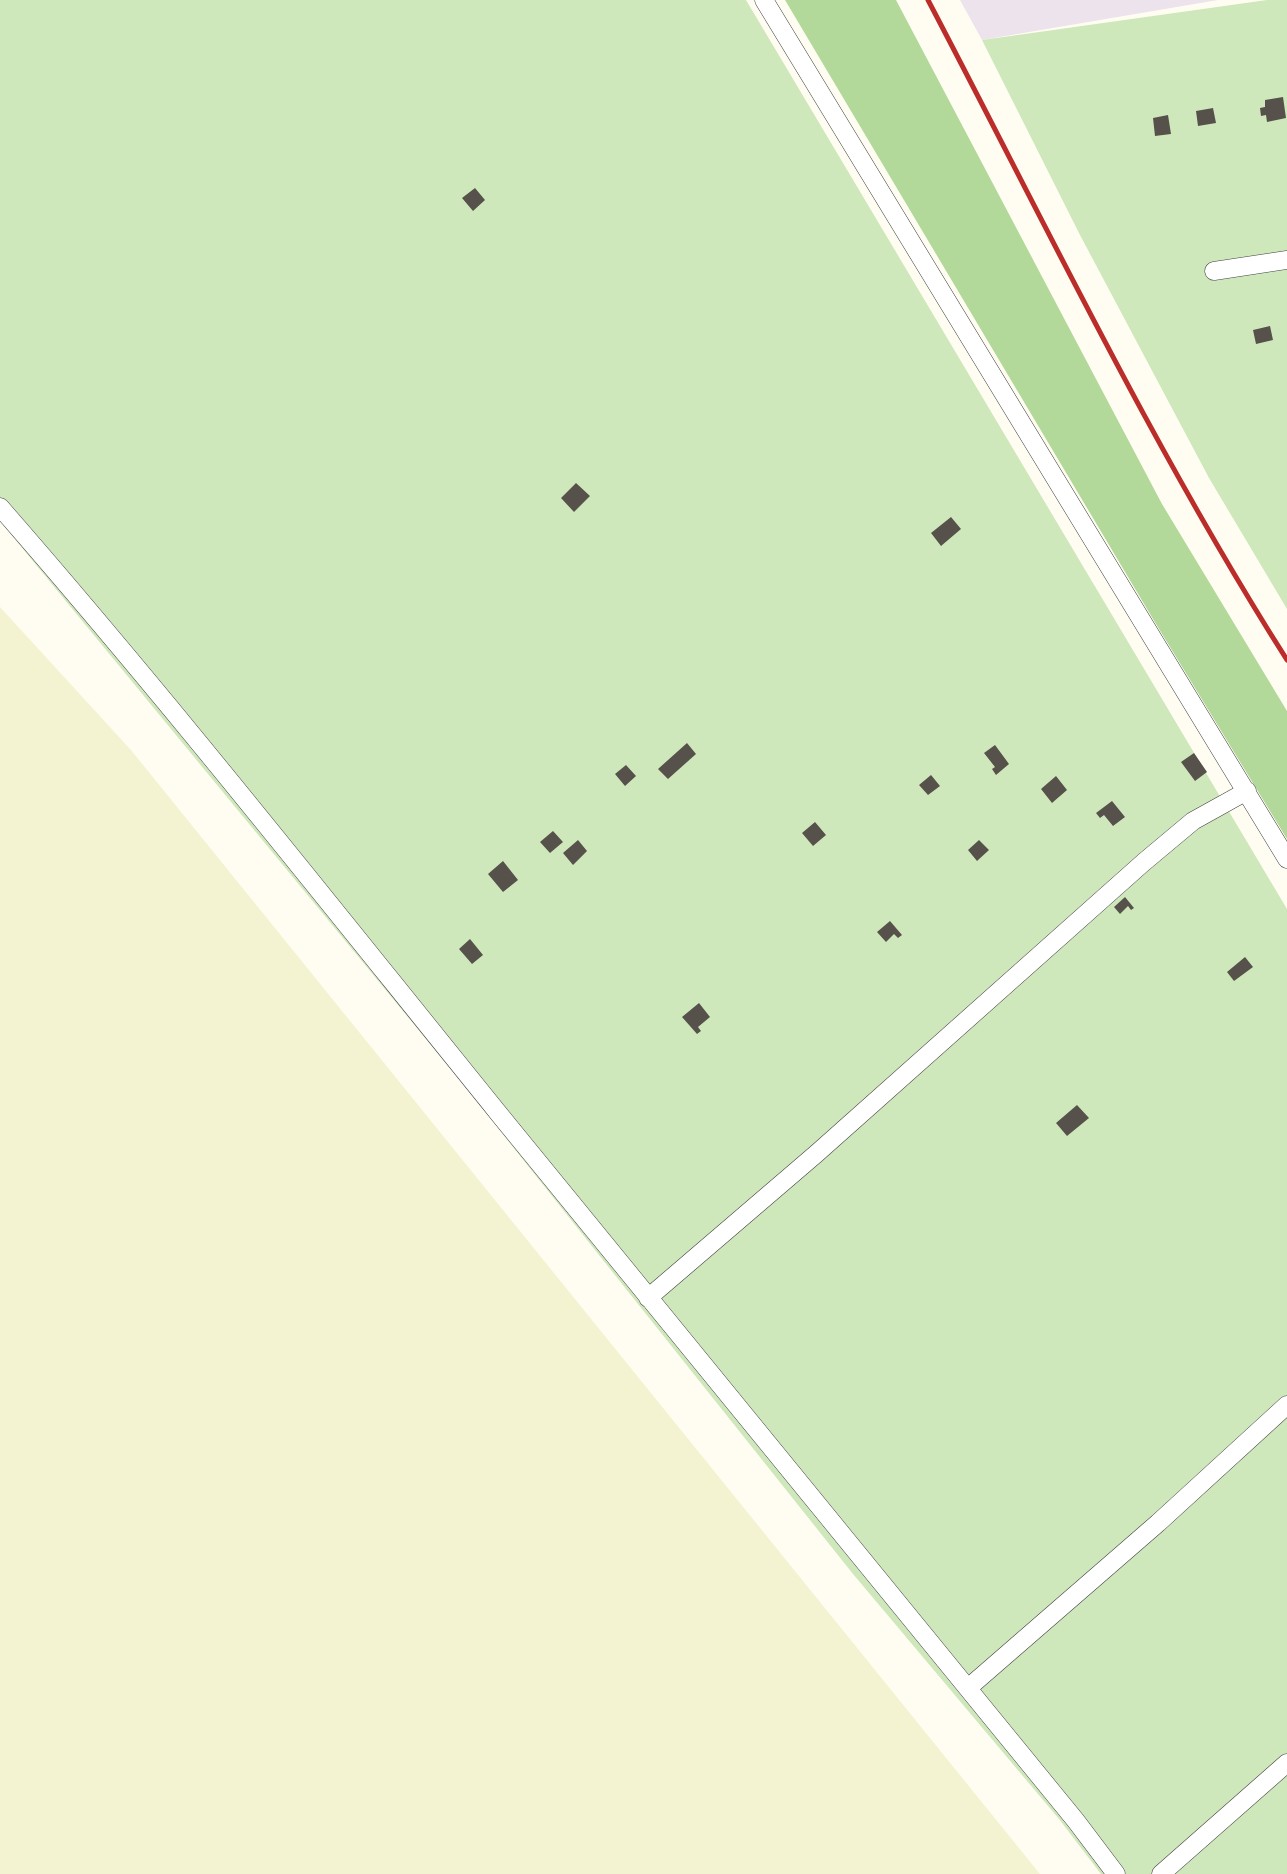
<!DOCTYPE html>
<html>
<head>
<meta charset="utf-8">
<style>
  body { margin:0 }
  canvas { display:block; background:#fffdf1 }
</style>
</head>
<body>
<canvas width="1287" height="1874"></canvas>
<script>
const context = document.querySelector('canvas').getContext('2d');
context.lineJoin = 'round';
function fill(path, color) { context.fillStyle = color; context.fill(path, 'evenodd'); }
function stroke(path, color, width, dash) { context.strokeStyle = color; context.lineWidth = width; context.lineCap = dash ? 'butt' : 'round'; context.setLineDash(dash || []); context.stroke(path); }
fill(new Path2D(`
  M960,0H1218L982,40Z`), '#ece3ed');
fill(new Path2D(`
  M0,607L131,750L1040,1874H0Z`), '#f4f3d1');
fill(new Path2D(`
  M0,0H746L1287,909V1874H1101L1059,1819L853,1574L458,1078L0,521Z
  M1267,0H1287V609L1209,478L1080,235L982,40Z`), '#cfe8bb');
fill(new Path2D(`
  M785,0H896L1162,504L1287,711V839L1156,624Z`), '#b2d99a');
fill(new Path2D(`
  M1283,97L1286,118L1267,122L1266,115L1261,116L1260,108L1265,107V100Z
  M1213,108L1216,123L1198,126L1196,111Z
  M1168,115L1171,134L1155,136L1153,118Z
  M475,188L485,200L473,211L462,198Z
  M1270,326L1273,340L1256,344L1253,330Z
  M576,483L590,496L574,512L561,498Z
  M951,517L961,529L941,546L931,533Z
  M687,743L696,754L668,779L658,769Z
  M995,745L1009,764L996,775L992,769L995,767L984,753Z
  M1194,753L1207,772L1195,781L1181,762Z
  M626,765L636,776L625,786L615,774Z
  M931,775L940,786L928,795L919,785Z
  M1056,776L1067,790L1052,803L1041,789Z
  M1112,801L1125,817L1113,826L1104,815L1100,818L1096,813Z
  M815,822L826,835L813,846L802,833Z
  M553,831L563,842L550,853L540,842Z
  M578,840L587,851L573,865L563,853Z
  M979,840L989,850L977,861L968,850Z
  M503,861L518,880L503,892L488,874Z
  M1125,897L1134,908L1131,910L1128,906L1120,914L1114,907Z
  M890,921L902,935L898,938L894,934L886,942L877,932Z
  M470,939L483,955L472,964L459,949Z
  M1245,957L1253,967L1234,981L1227,972Z
  M699,1003L710,1017L698,1027L701,1031L697,1034L682,1017Z
  M1077,1105L1089,1118L1067,1136L1056,1123Z`), '#57514b');
const lane = new Path2D(`
  M764,0L1287,859
  M1214,271L1287,260
  M0,507C172,704 334,910 499,1114C690,1350 883,1585 1076,1821L1116,1874
  M648,1298L816,1154L1144,862L1193,821L1247,791
  M968,1688L1158,1523L1287,1405
  M1161,1874L1287,1763`);
stroke(lane, '#424242', 19);
stroke(lane, '#fff', 18);
stroke(new Path2D(`
  M928,0C1044,221 1153,449 1287,660`), '#bb2d2a', 5);
</script>
</body>
</html>
